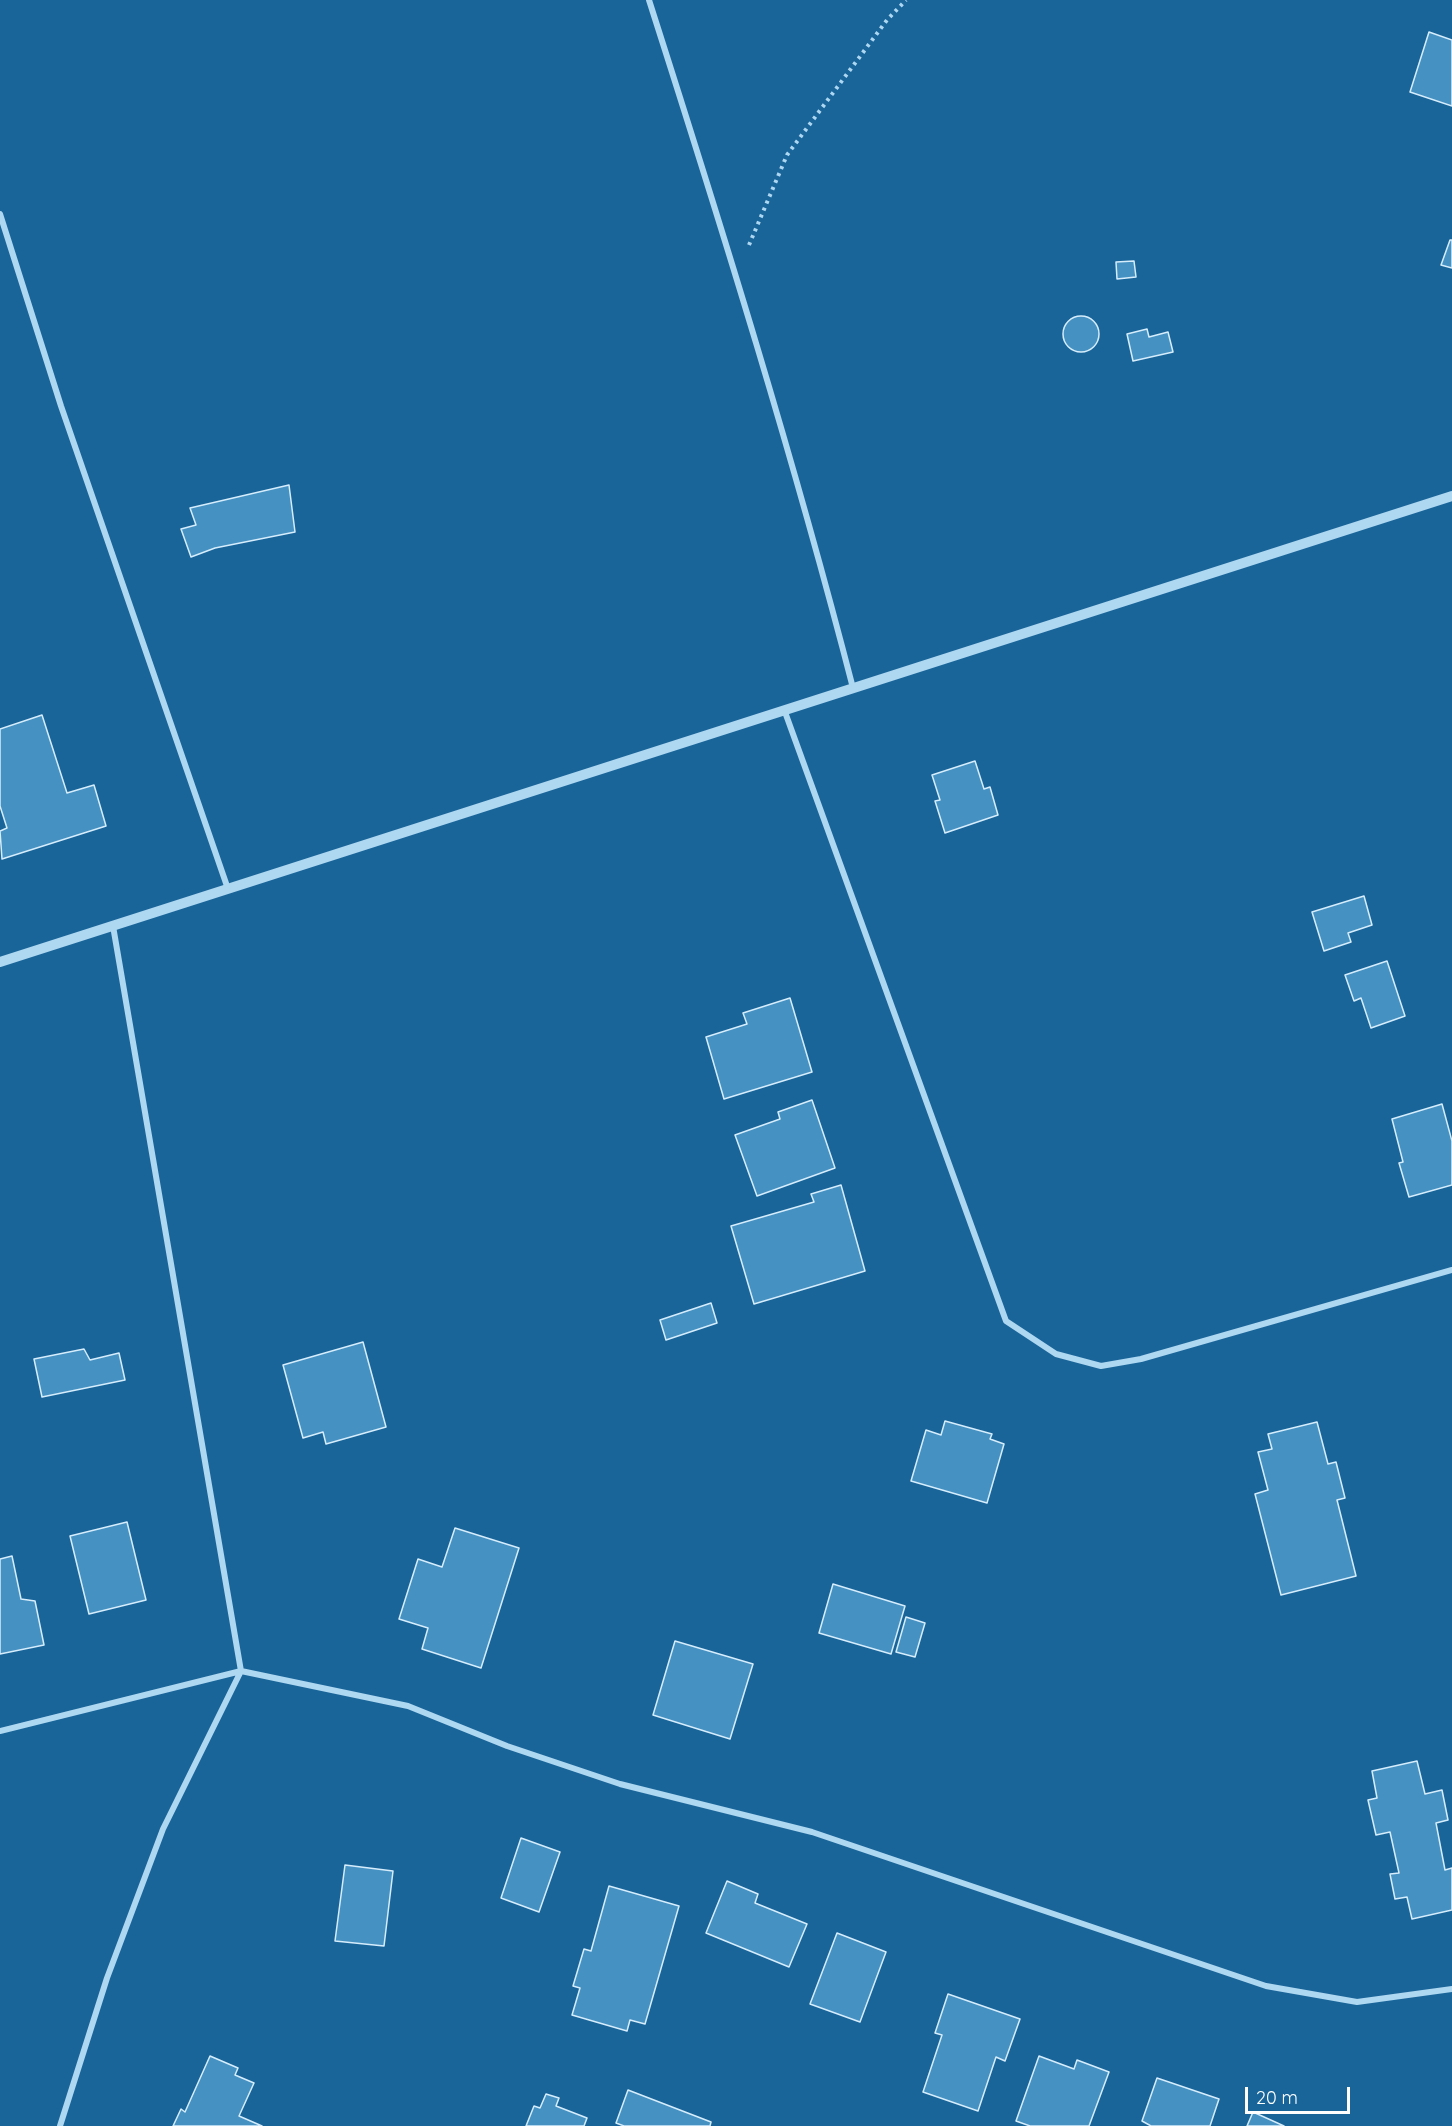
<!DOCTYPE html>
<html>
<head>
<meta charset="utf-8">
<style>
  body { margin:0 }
  #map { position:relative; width:1452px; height:2126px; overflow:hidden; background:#19659a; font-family:Quicksand,sans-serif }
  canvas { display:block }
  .scale { position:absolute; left:1245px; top:2087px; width:105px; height:27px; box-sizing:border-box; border:3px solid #fff; border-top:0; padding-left:8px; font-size:18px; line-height:21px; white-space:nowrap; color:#fff; -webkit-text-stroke:4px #19659a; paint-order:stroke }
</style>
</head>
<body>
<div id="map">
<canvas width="1452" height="2126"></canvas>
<div class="scale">20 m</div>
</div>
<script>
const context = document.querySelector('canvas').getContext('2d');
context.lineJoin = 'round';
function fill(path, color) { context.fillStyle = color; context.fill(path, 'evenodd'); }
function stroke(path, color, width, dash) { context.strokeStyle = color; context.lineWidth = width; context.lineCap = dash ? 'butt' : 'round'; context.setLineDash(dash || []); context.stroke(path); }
const building = new Path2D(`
  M1429,32L1452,40V106L1410,92Z
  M1450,240H1452V268L1441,265Z
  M1134,261L1136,277L1117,279L1116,262Z
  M1063 334a18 18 0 1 1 36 0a18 18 0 1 1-36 0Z
  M1147,329L1149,337L1168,332L1173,352L1133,361L1127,334Z
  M289,485L295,532L215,548L191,557L181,529L196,525L190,508Z
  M42,715L67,793L94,785L106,826L2,859L0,831L7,828L0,806V729Z
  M975,761L984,789L990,787L998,815L945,833L935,801L940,800L932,775Z
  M1364,896L1372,925L1348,933L1351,942L1324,951L1312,912Z
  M1387,961L1405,1016L1371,1028L1361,998L1354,1001L1345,975Z
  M790,998L812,1072L724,1099L706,1037L747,1024L743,1013Z
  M812,1100L835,1168L757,1196L735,1135L780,1119L778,1112Z
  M1442,1104L1452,1141V1185L1409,1197L1399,1163L1403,1162L1392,1119Z
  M841,1185L865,1271L754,1304L731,1226L814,1202L811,1194Z
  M711,1303L717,1323L666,1340L660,1320Z
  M363,1342L386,1427L326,1444L323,1432L303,1438L283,1365Z
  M84,1349L90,1360L119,1353L125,1380L42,1397L34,1359Z
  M945,1421L992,1434L990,1439L1004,1444L987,1503L911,1481L926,1430L941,1435Z
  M1317,1422L1328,1464L1336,1462L1345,1498L1337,1500L1356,1576L1281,1595L1255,1494L1268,1490L1258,1452L1272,1449L1268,1434Z
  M127,1522L146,1600L89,1614L70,1536Z
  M455,1528L519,1548L481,1668L422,1649L428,1628L399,1619L418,1559L442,1567Z
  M12,1556L21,1599L35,1601L44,1645L0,1654V1559Z
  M833,1584L905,1606L891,1654L819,1633Z
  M906,1617L925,1623L915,1657L896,1652Z
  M675,1641L753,1664L730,1739L653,1715Z
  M1417,1761L1425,1794L1442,1790L1448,1820L1436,1823L1445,1870L1452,1868V1910L1412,1919L1407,1897L1395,1899L1390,1874L1399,1873L1390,1832L1376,1835L1368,1800L1377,1798L1372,1771Z
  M521,1838L560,1852L539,1912L501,1898Z
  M345,1865L393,1871L384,1946L335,1941Z
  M727,1881L758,1894L755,1903L807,1924L789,1967L706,1933Z
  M609,1886L679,1906L645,2024L630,2020L627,2031L572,2015L580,1988L573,1986L584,1949L591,1951Z
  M837,1933L886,1952L860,2022L810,2004Z
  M948,1994L1020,2019L1005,2061L996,2057L978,2111L923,2092L942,2035L935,2033Z
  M210,2056L238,2068L235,2075L254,2083L239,2116L262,2126H173L181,2109L185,2112Z
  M1039,2056L1074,2069L1077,2060L1109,2072L1089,2126H1030L1016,2121Z
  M1157,2078L1219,2099L1210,2126H1151L1142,2121Z
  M628,2090L711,2122L710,2126H624L616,2123Z
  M546,2094L559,2098L556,2106L587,2118L584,2126H526L534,2106L540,2108Z
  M1253,2112L1284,2126H1247Z`);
fill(building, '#4591c2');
stroke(building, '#d6edfc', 1.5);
stroke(new Path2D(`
  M749,245L787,155L887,20L906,0`), '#aed7f1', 4, [3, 4.5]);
stroke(new Path2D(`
  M649,0C722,228 793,456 853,688
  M0,214L61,406L228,889
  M785,712L1006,1321L1056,1354L1101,1366L1141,1359L1452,1270
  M0,1731L241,1671L408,1706L507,1746L620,1784L812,1832L1266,1986L1357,2002L1452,1989
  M60,2126L107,1978L163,1829L241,1671L113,926`), '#aed7f1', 6);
stroke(new Path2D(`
  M0,962L1452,496`), '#aed7f1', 10);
</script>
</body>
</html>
